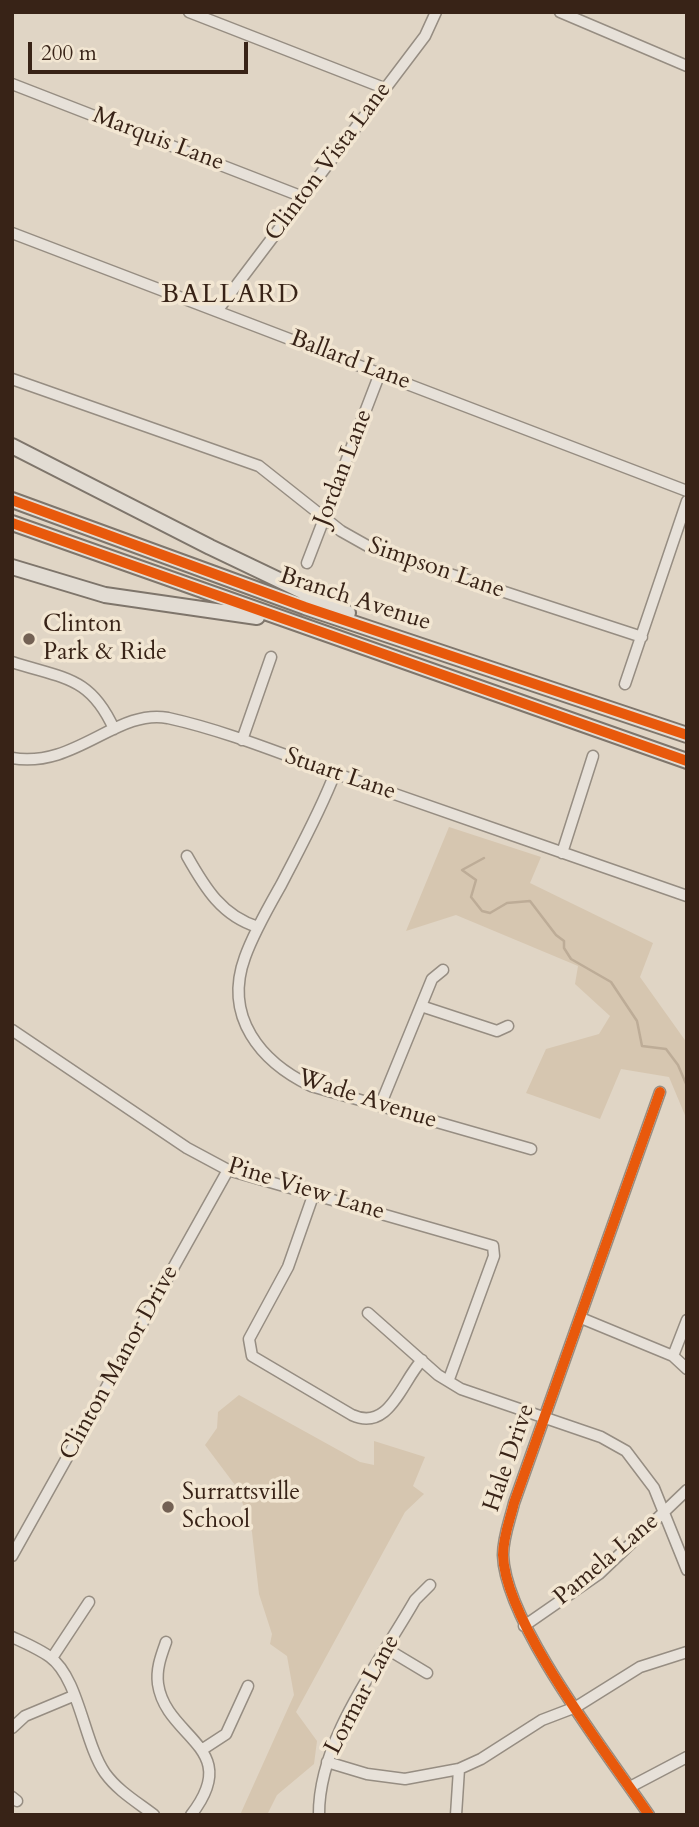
<!DOCTYPE html>
<html>
<head>
<meta charset="utf-8">
<style>
  body { margin:0 }
  #map { position:relative; width:699px; height:1827px; overflow:hidden; background:#e0d5c5; font-family:Cardo,serif }
  canvas { display:block }
  .frame { position:absolute; inset:0; border:14px solid #382317; pointer-events:none }
  .scale { position:absolute; left:28px; top:42px; width:220px; height:32px; box-sizing:border-box; border:4px solid #382317; border-top:0; padding-left:9px; font-size:21px; line-height:24px; white-space:nowrap; color:#382317; -webkit-text-stroke:5px #f2e6d2; paint-order:stroke }
</style>
</head>
<body>
<div id="map">
<canvas width="699" height="1827"></canvas>
<div class="frame"></div>
<div class="scale">200 m</div>
</div>
<script>
const context = document.querySelector('canvas').getContext('2d');
context.lineJoin = 'round';
function fill(path, color) { context.fillStyle = color; context.fill(path, 'evenodd'); }
function stroke(path, color, width, dash) { context.strokeStyle = color; context.lineWidth = width; context.lineCap = dash ? 'butt' : 'round'; context.setLineDash(dash || []); context.stroke(path); }
function drawText(font, color, halo, rows, align = 'center') {
  context.font = font + ' Cardo,serif'; context.lineWidth = 7; context.setLineDash([]); context.textBaseline = 'middle'; context.strokeStyle = halo; context.fillStyle = color; for (const [text, x, y, turn = 0] of rows) {
    context.save(); context.translate(x, y); context.rotate((+turn || 0) * Math.PI / 180); context.textAlign = isNaN(turn) ? turn : align; if (halo) context.strokeText(text, 0, 0); context.fillText(text, 0, 0); context.restore();
  }
}
fill(new Path2D(`
  M449,827L541,857L530,883L653,943L640,977L687,1043V1120L669,1077L621,1069L600,1119L526,1093L546,1049L599,1034L610,1016L575,984L578,966L456,915L406,931Z
  M239,1395L360,1462L374,1465V1441L425,1457L413,1486L424,1494L405,1512L296,1712L317,1741L314,1764L277,1795L267,1815H240L294,1695L287,1656L270,1644L272,1634L259,1594L252,1532L238,1489L205,1445L217,1428L218,1412Z`), '#d6c6b0');
stroke(new Path2D(`
  M484,858L462,870L476,880L471,897L482,911L490,913L507,903L530,901L556,935L564,941V948L571,959L611,982L637,1021L642,1046L666,1049L678,1065L687,1086`), '#bdac97', 2.5);
const minor = new Path2D(`
  M189,12L384,88
  M560,12L687,66
  M12,84L303,197
  M12,233L687,491
  M217,311L425,36L436,12
  M12,379L259,466L341,531L373,549L642,637
  M307,563L380,373
  M12,662C64,679 90,676 114,729
  M625,684L687,501
  M242,740L271,657
  M12,758C75,769 117,708 168,718C227,731 284,755 340,775C456,815 571,856 687,896
  M335,773C320,812 300,848 281,885C268,908 254,932 245,957C223,1017 261,1062 311,1086L531,1149
  M562,853L593,756
  M187,856C205,888 222,916 258,927
  M421,1006L497,1031L508,1026
  M12,1030L187,1148L228,1170L493,1246L494,1256L449,1379
  M380,1106L432,979L443,970
  M314,1193L288,1267L249,1339L252,1356L352,1415C389,1432 401,1383 422,1360
  M368,1313L438,1375L461,1389L601,1437L626,1451L654,1488L687,1570
  M581,1318L673,1356L687,1369
  M673,1356L687,1320
  M12,1556L228,1170
  M524,1626L599,1574L687,1490
  M12,1637C25,1643 39,1649 50,1657C79,1678 84,1743 105,1773C118,1791 137,1802 154,1815
  M166,1642C161,1656 156,1669 158,1684C166,1739 244,1747 191,1815
  M387,1649L427,1673
  M52,1658L89,1602
  M12,1728L25,1716L73,1696
  M203,1749L226,1734L248,1686
  M327,1762L367,1774L405,1779L459,1769L481,1759L542,1720L576,1707L640,1667L687,1652
  M630,1787L687,1757
  M12,1797L17,1801
  M319,1815C318,1741 379,1663 415,1600L430,1585
  M456,1815L459,1769
  M649,1815C608,1755 505,1623 503,1555C503,1537 510,1520 514,1503L660,1092`);
const highway = new Path2D(`
  M12,446L210,547L348,613
  M12,500L305,607L687,735
  M12,523L687,761
  M12,567L105,595L257,617`);
stroke(minor, '#968d82', 13);
stroke(highway, '#7e756b', 18);
stroke(minor, '#e7e1d9', 10);
stroke(highway, '#e2dcd3', 14);
stroke(new Path2D(`
  M12,500L305,607L687,735
  M12,523L687,761
  M649,1815C608,1755 505,1623 503,1555C503,1537 510,1520 514,1503L660,1092`), '#e8590c', 10);
for (const [x, y, r, color] of [
  [29,639,7,"#736154"],
  [168,1507,7,"#736154"]
]) { const dot = new Path2D(); dot.arc(x, y, r, 0, 2 * Math.PI); context.fillStyle = color; context.fill(dot); stroke(dot, '#f2e6d2', 2.5); }
drawText('24px', '#382317', '#f2e6d2', [
  ["Marquis Lane",158,140,21],
  ["Clinton Vista Lane",329,162,-53],
  ["Ballard Lane",350,361,21],
  ["Jordan Lane",344,468,-69],
  ["Simpson Lane",436,569,19],
  ["Branch Avenue",355,600,18],
  ["Stuart Lane",340,775,19],
  ["Wade Avenue",367,1100,18],
  ["Pine View Lane",306,1190,17],
  ["Clinton Manor Drive",120,1363,-61],
  ["Hale Drive",510,1458,-71],
  ["Pamela Lane",607,1560,-40],
  ["Lormar Lane",363,1695,-62]
]);
drawText('24px', '#382317', '#f2e6d2', [
  ["Clinton",43,625],
  ["Park & Ride",43,653],
  ["Surrattsville",182,1493],
  ["School",182,1521]
], 'left');
context.letterSpacing = '2px';
drawText('26px', '#382317', '#f2e6d2', [
  ["BALLARD",231,296]
]);
context.letterSpacing = '0px';
</script>
</body>
</html>
